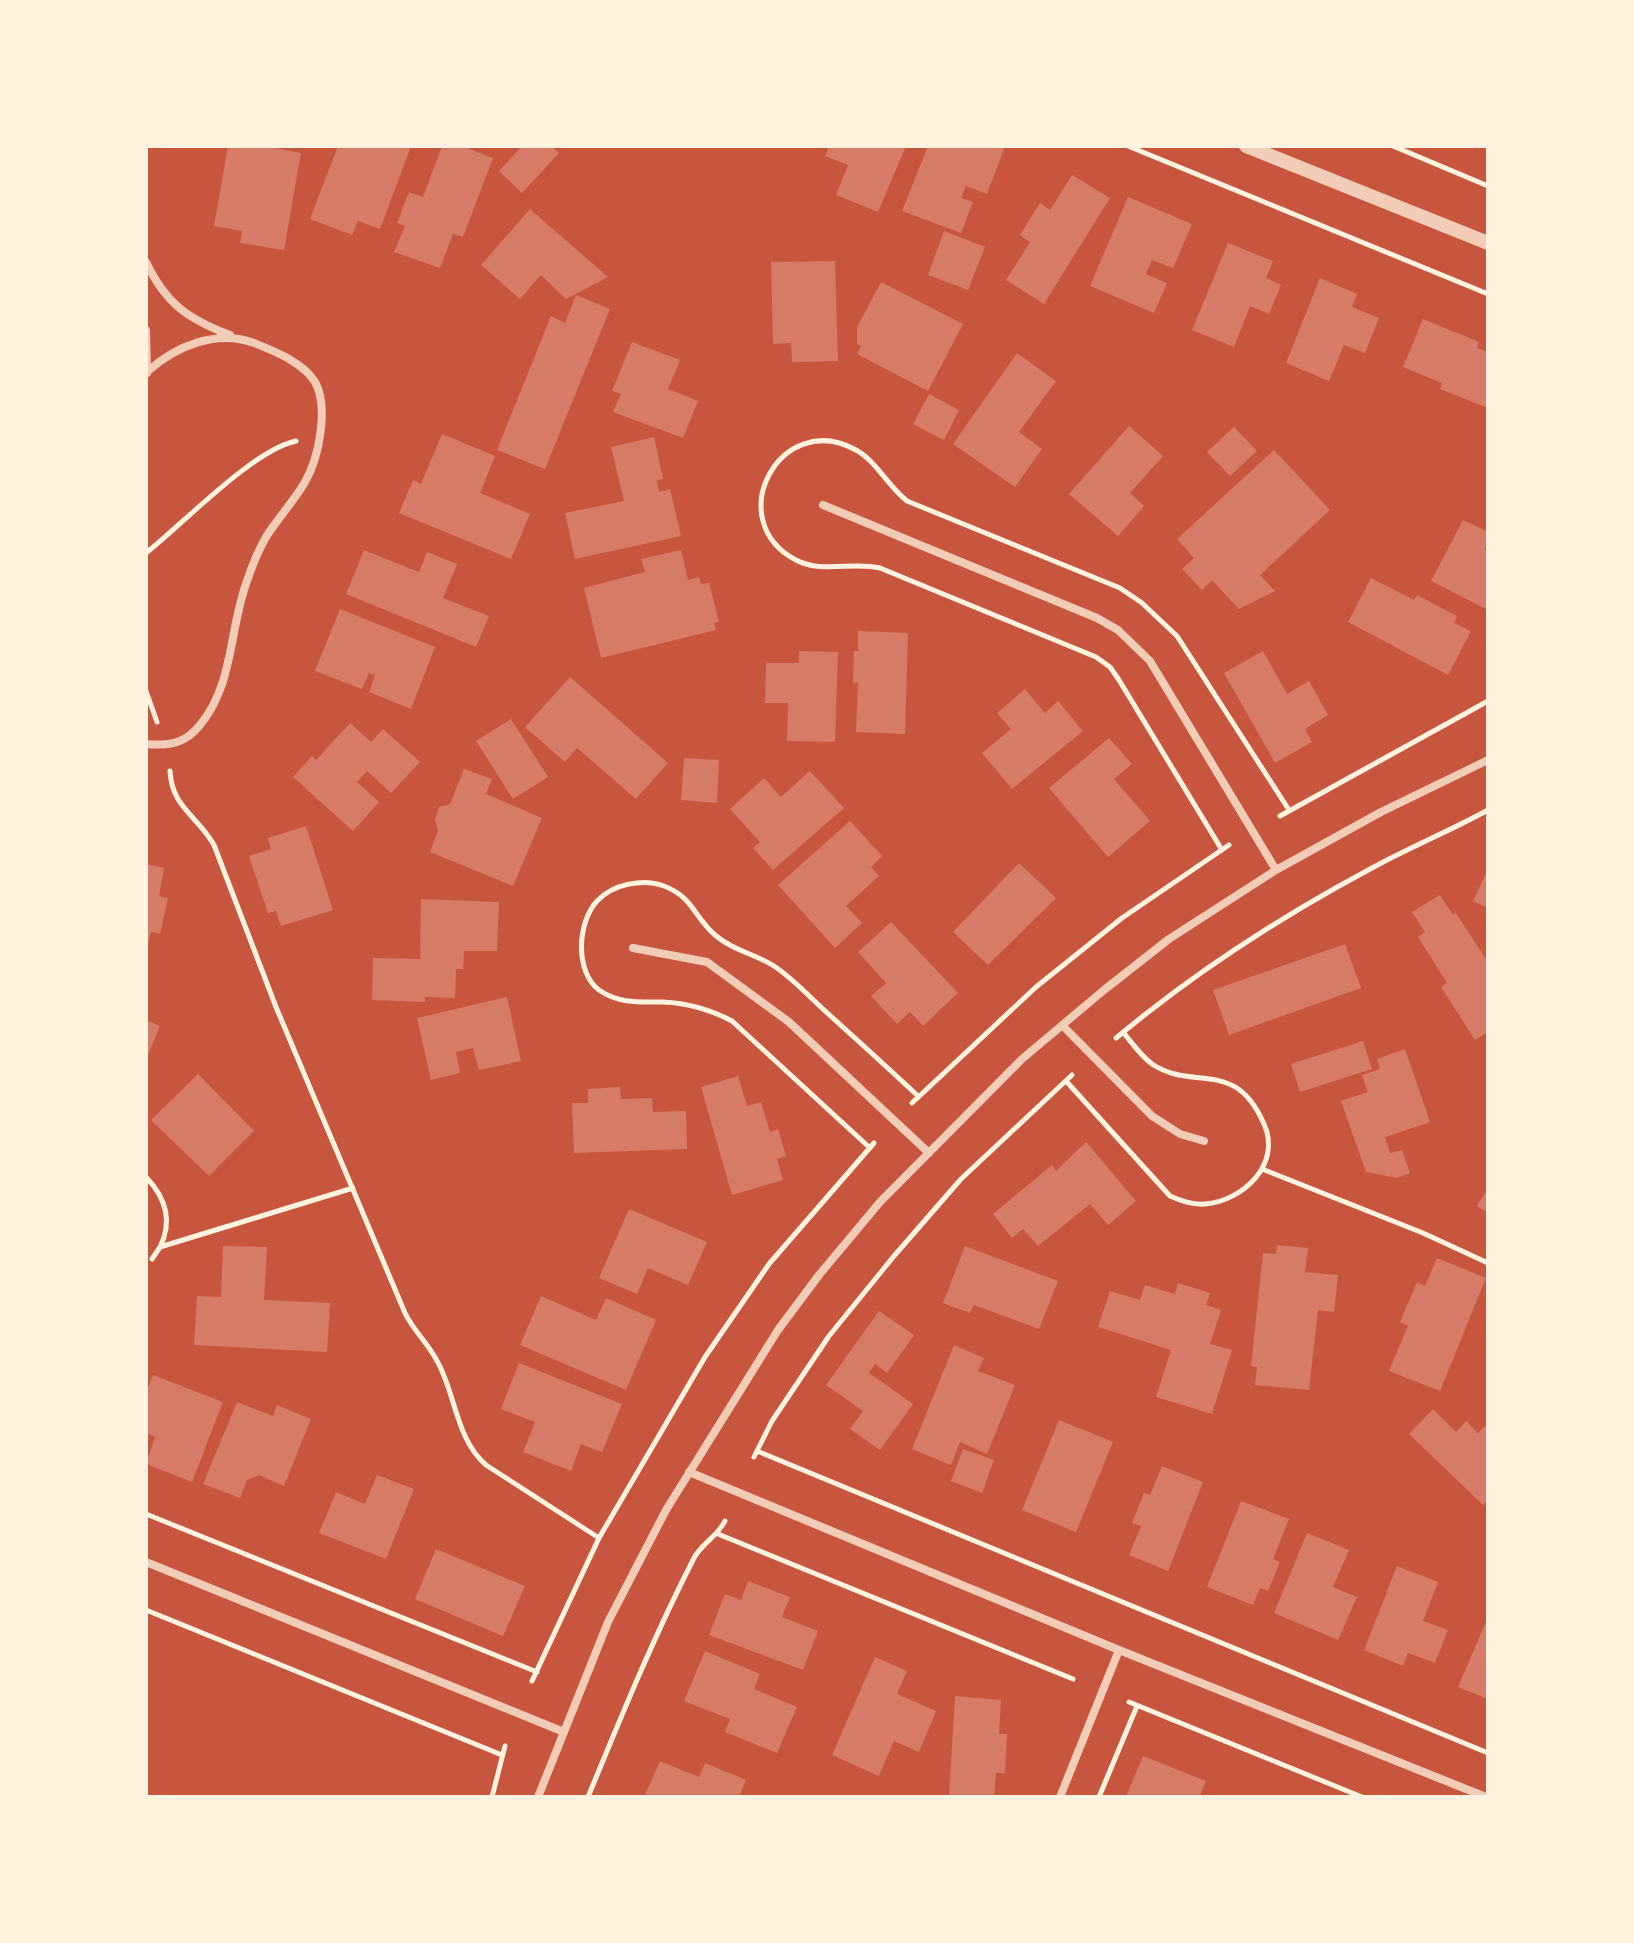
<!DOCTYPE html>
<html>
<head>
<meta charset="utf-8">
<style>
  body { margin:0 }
  #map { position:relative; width:1634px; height:1943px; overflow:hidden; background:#c8553d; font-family:"Space Grotesk",sans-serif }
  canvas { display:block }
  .frame { position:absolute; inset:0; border:148px solid #fff3e0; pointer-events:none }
</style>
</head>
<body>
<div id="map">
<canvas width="1634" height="1943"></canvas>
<div class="frame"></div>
</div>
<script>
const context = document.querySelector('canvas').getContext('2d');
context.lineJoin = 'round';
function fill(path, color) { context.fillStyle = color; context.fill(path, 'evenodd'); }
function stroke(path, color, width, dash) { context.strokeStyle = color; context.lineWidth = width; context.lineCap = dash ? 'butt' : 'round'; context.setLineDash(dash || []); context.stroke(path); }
fill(new Path2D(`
  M228,146H264L301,153L284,250L240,243L242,231L214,226Z
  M338,146H411L380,229L358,221L352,235L310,219Z
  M442,146H462L493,158L463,237L453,234L440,268L394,252L405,226L397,223L409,192L423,197Z
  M522,146H551L559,153L522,193L499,171Z
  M829,146H906L878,212L836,195L848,165L825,156Z
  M928,146H1005L987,194L966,186L961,198L973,202L961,233L902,211Z
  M1072,175L1110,198L1044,304L1006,280L1030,242L1020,235L1040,203L1050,210Z
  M1128,197L1192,224L1173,268L1152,260L1146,274L1167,283L1154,313L1090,286Z
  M530,209L608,277L566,299L541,275L520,299L481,265Z
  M944,231L985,247L968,290L928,275Z
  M1228,243L1273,261L1266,278L1281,285L1269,314L1250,306L1234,347L1192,330Z
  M835,261L838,361L792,362L791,343L773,344L771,262Z
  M1320,278L1357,294L1352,307L1379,318L1365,353L1344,345L1329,381L1286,363Z
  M881,282L963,324L928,391L857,354L861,346L857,344V327Z
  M576,295L610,309L545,469L497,450L551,316L565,323Z
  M1423,319L1479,342L1477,348L1488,352V408L1440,389L1442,383L1403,367Z
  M632,342L680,360L668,389L698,401L683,438L613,412L621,394L612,391Z
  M1017,353L1056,381L1019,432L1042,449L1015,487L953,444Z
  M929,394L959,410L944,440L913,424Z
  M1129,426L1163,456L1130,493L1144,506L1118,536L1069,494Z
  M1234,427L1257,451L1230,476L1207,452Z
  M442,434L495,456L480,493L530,514L511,559L399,513L413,480L421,484Z
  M654,437L663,479L657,480L659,492L670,489L681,536L575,559L565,513L624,501L611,447Z
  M1274,450L1330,510L1260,575L1275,591L1239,609L1212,580L1202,590L1182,569L1194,558L1177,539Z
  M1463,520L1488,532L1485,550L1488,551V610L1431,581Z
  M364,550L419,572L427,552L457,564L443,598L489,616L476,647L346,594Z
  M681,550L688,580L699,577L701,584L709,583L719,622L714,623L716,630L601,658L584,588L645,572L641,559Z
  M1371,578L1414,600L1417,595L1457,616L1454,623L1471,631L1448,675L1348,622Z
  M340,609L435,647L411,709L369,692L375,675L369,673L362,689L315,671Z
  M858,631L908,633L905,734L856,732L858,683H853L854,651H858Z
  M799,651L838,652L835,742L787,741L788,703H765L766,663H799Z
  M1263,651L1287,694L1309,681L1328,715L1305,729L1312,742L1275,763L1224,673Z
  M570,677L668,763L636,799L577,748L565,762L525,727Z
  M1025,689L1045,713L1058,701L1083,731L1012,789L982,753L1011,729L997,713Z
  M511,719L548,777L513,799L476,741Z
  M350,723L371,742L383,729L420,762L391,793L367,771L357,782L379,802L353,831L293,777L312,756L316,760Z
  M1109,738L1132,764L1114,779L1150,821L1108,857L1049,788Z
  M684,758L719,760L717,803L681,800Z
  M464,769L492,779L486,794L542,818L513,886L430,852L438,831L435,819L439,807L450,804Z
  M810,771L844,808L773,870L753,848L760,842L730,809L764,778L781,797Z
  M850,821L882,856L871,867L879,876L846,906L862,923L835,948L778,885Z
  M306,826L333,910L281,926L276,911L268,913L249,856L271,849L268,838Z
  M1019,863L1056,898L988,965L953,932Z
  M146,864L164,868L159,896L168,898L160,934L151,932L147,948Z
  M1488,869V908L1473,901Z
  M1440,895L1453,915L1456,913L1488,962V1032L1475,1040L1441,987L1447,983L1418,937L1425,932L1412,912Z
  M421,899L499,902L497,951H464L463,969H456L455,998L425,997V1002L372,1000L373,958L420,959Z
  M891,922L958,993L923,1026L910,1012L897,1024L871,996L886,983L858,952Z
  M1345,944L1361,988L1229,1035L1213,990Z
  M507,997L521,1061L479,1070L473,1048L456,1052L460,1073L431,1080L417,1018Z
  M146,1020L160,1026L146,1060Z
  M1363,1041L1372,1069L1300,1092L1291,1064Z
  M1405,1049L1430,1122L1385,1137L1390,1153L1402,1150L1410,1173L1397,1178L1366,1172L1341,1101L1368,1092L1362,1075L1380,1069L1377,1059Z
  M198,1074L254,1131L209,1176L151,1120Z
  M738,1076L747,1106L761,1102L770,1132L778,1129L786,1156L777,1159L783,1180L732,1195L701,1087Z
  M620,1087L621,1099L652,1098L653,1112L686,1111L687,1149L574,1153L572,1103H588V1089Z
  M1086,1142L1136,1201L1108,1225L1090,1204L1038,1246L1023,1229L1012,1238L993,1214L1052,1165L1056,1171Z
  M1488,1188V1213L1477,1206Z
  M629,1209L707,1242L688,1285L648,1268L637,1294L599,1278Z
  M1277,1245L1308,1248L1305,1272L1338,1275L1334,1312L1318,1310L1309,1390L1255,1385L1257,1367L1251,1366L1263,1253L1276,1254Z
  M223,1246L267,1247L264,1300L330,1303L327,1352L194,1345L197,1296L221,1297Z
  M965,1246L1058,1281L1039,1329L974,1305L970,1313L943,1303Z
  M1437,1258L1486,1278L1440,1391L1389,1371L1408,1326L1400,1322L1417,1282L1425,1286Z
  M1178,1283L1210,1293L1206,1305L1221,1310L1210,1344L1232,1350L1212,1414L1156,1397L1171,1350L1098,1327L1110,1291L1140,1300L1145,1285L1175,1294Z
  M541,1296L596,1320L606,1298L656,1320L626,1390L520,1345Z
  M879,1311L914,1335L887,1373L875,1364L869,1373L913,1404L880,1450L850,1429L863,1411L826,1385Z
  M954,1345L984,1358L978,1371L1015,1385L987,1454L960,1442L951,1465L912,1449Z
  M519,1363L622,1404L602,1452L581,1444L571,1471L523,1452L535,1422L501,1409Z
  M153,1375L223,1402L192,1482L146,1464L155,1437L146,1433V1393Z
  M237,1402L273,1416L277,1405L311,1419L284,1486L259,1475L247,1480L240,1498L203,1484Z
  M1433,1409L1456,1432L1466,1421L1478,1433L1488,1423V1499L1483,1505L1409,1434Z
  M1059,1420L1113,1442L1076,1532L1022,1510Z
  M963,1449L994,1460L982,1493L951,1481Z
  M1162,1466L1203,1482L1168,1571L1129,1555L1141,1526L1132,1523L1144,1493L1150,1495Z
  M377,1475L414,1489L386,1559L319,1533L336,1492L365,1504Z
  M1241,1501L1289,1519L1273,1559L1280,1562L1268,1591L1260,1588L1253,1605L1207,1587Z
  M1307,1533L1349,1550L1333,1587L1357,1597L1338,1640L1274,1613Z
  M436,1549L525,1586L503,1636L415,1599Z
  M1397,1566L1438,1582L1423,1621L1448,1630L1435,1663L1408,1653L1403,1666L1364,1650Z
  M748,1581L790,1597L782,1617L818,1631L803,1670L709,1635L725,1594L741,1600Z
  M1488,1617V1699L1458,1687Z
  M705,1651L760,1674L754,1689L797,1707L777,1753L725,1732L730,1719L684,1701Z
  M875,1657L907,1671L897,1694L936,1711L919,1752L894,1741L879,1776L832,1755Z
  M955,1696L1001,1700L999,1734H1007L1005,1773H996L994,1797H949Z
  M1143,1756L1206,1781L1199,1797H1126Z
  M660,1761L699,1777L705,1763L746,1780L739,1797H644Z`), '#d67c66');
stroke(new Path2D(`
  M1128,146L1488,294
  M1393,146L1488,186
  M146,553C184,523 253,450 296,441
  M146,691L157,722
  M170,771C172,808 197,815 214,845L276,1007L405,1313C413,1330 427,1342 436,1359C456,1393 455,1438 486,1465L599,1538
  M1280,816L1488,701
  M1222,850L1119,680L1110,667L1096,657L880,568C853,561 822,574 796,560C720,520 781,408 856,450C875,460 888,486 907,501L1120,588L1142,603L1177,636L1289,810
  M1116,1038C1194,973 1282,916 1372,868C1410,847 1450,831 1488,810
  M1066,1081L1170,1196C1181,1201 1192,1205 1205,1204C1243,1201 1282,1164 1264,1124C1235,1057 1194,1092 1152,1064C1141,1056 1132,1043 1123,1032
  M912,1103L1036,987L1122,918L1229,845
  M870,1148L732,1021C711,1010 687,1003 663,1002C640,1002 619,1004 599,990C575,972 577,923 597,901C613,884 643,878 664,886C693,897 694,917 715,935C732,950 755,954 774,966C792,978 808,995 824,1010C855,1038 887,1067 918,1096
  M1262,1169L1423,1233L1488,1263
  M146,1177C165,1197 173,1221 160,1247
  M152,1259L160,1247L353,1188
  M757,1451L1488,1753
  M754,1457L772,1421L829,1336L894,1256L961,1179L1072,1075
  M146,1514L537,1672
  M718,1534L1073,1679
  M146,1610L502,1755
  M532,1681L599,1538L705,1357L769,1264L874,1143
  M1129,1702L1362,1797
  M492,1797L505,1746
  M588,1797C621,1717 654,1636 694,1558C702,1543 717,1537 725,1521
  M1099,1797L1137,1706`), '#fff3e0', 5);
stroke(new Path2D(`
  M146,262C166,304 188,319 230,335
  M146,330L147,373
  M823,505L1097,618L1118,630L1150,661L1276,870
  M146,744C169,746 185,744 200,725C234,684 229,629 247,581C252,566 258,551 266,537C278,518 294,501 305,482C319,458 329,407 315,382C303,362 274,351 254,343C217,329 176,346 148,371
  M633,948L707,962L789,1022L929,1153
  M1062,1025L1152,1116L1180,1134L1204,1141
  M689,1472L1119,1650L1486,1797
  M146,1562L564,1732
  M538,1797L608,1622L666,1510L778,1330L819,1275L880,1202L1022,1059L1104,990L1169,939L1276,870L1381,812L1488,760
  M1060,1797L1119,1650`), '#f1ccb7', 8);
stroke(new Path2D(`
  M1246,146L1488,243`), '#f1ccb7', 14);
</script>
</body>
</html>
